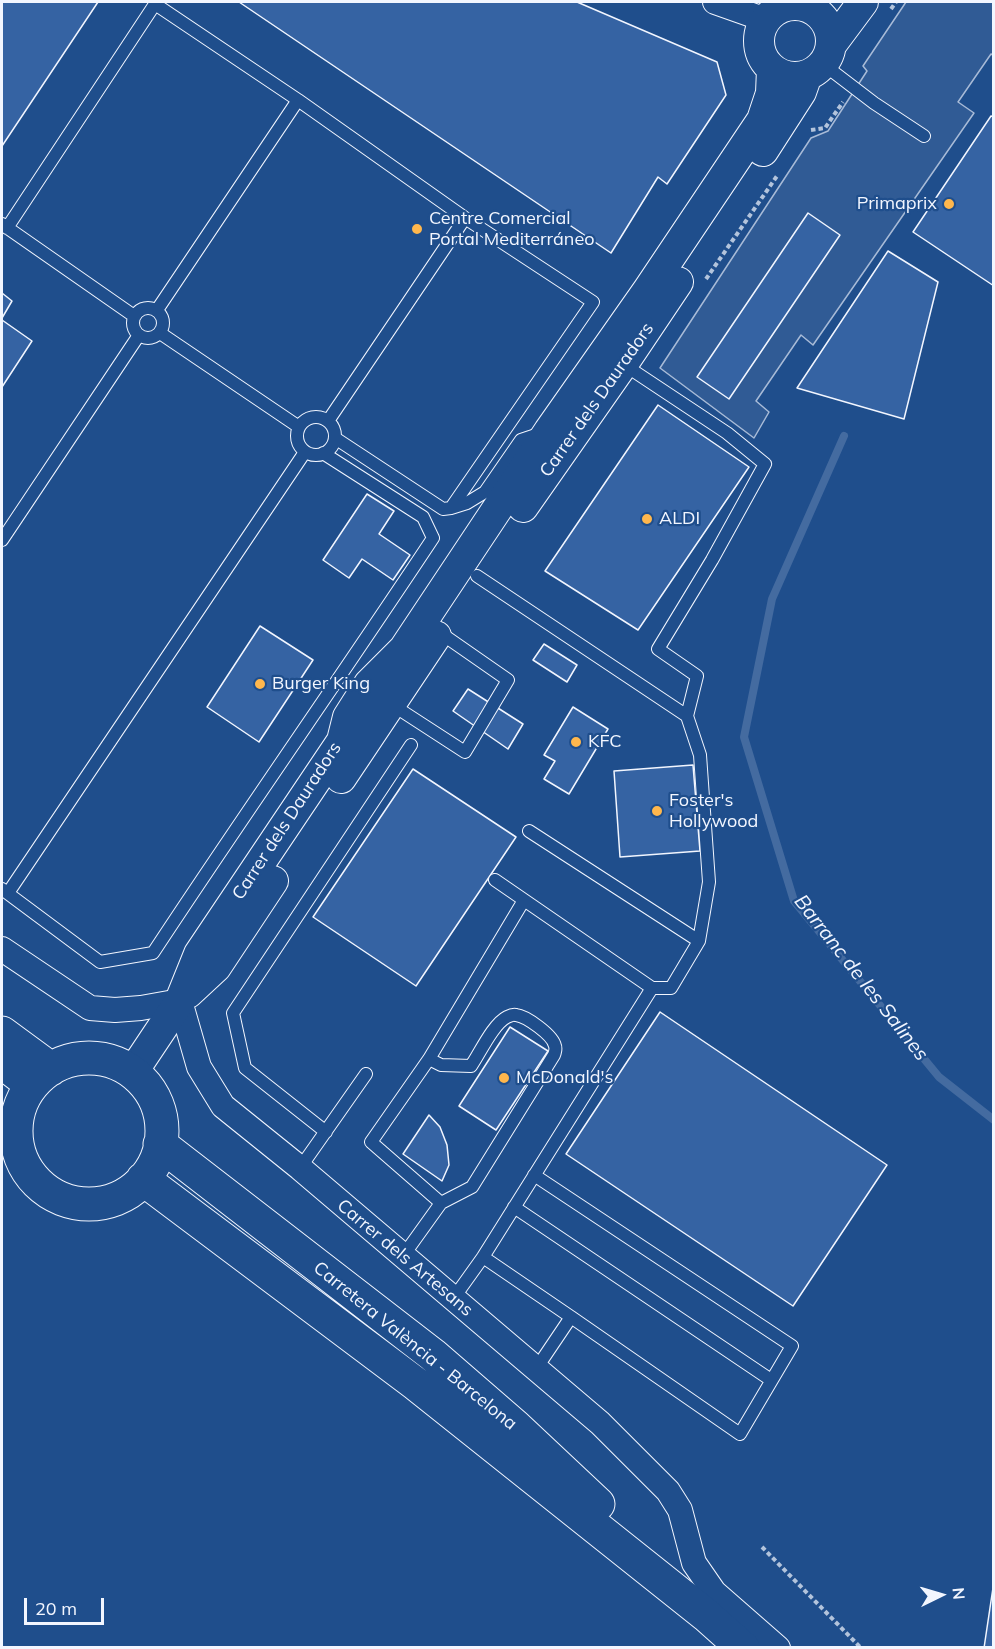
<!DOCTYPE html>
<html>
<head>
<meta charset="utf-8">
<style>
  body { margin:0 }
  #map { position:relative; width:995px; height:1649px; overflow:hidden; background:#1f4e8c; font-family:Mulish,sans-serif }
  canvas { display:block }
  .frame { position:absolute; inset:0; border:3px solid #f2f6ff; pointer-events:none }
  .north { position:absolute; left:911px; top:1565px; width:60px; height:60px; -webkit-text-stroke:4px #1f4e8c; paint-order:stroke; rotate:85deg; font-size:16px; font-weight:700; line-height:24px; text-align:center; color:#f2f6ff }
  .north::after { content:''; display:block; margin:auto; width:21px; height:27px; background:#f2f6ff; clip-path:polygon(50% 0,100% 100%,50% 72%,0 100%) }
  .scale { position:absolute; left:24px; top:1598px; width:80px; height:27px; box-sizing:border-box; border:3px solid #f2f6ff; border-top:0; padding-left:8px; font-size:18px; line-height:21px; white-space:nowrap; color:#f2f6ff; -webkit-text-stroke:4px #1f4e8c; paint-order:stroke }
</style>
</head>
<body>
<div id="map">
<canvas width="995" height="1649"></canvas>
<div class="frame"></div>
<div class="north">N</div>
<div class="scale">20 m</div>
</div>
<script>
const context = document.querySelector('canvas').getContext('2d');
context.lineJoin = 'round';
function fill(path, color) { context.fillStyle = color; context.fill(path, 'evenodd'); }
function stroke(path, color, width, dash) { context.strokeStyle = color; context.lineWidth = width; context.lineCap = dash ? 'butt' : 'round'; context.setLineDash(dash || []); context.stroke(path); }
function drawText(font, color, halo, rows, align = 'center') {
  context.font = font + ' Mulish,sans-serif'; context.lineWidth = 4.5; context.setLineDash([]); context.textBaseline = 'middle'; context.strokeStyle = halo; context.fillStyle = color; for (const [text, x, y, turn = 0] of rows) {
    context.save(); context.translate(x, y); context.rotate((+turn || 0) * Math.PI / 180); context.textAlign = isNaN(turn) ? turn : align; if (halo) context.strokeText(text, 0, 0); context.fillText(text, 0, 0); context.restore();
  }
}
const built = new Path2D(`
  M906,2H993V55L991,54L958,102L974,113L813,345L801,335L756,401L769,412L754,438L660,368L811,138L828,131L867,71L863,66Z`);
fill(built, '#305b95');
stroke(built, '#a8bbd7', 1.5);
stroke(new Path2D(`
  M844,436L772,599L744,737L794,901L939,1077L994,1120`), '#446ba0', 8);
const building = new Path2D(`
  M2,2H98L2,146Z
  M239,2H577L717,62L726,95L667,184L658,177L611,253Z
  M991,116L994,117V286L913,232Z
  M808,213L840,235L729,399L697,377Z
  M888,251L938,282L904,419L797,388Z
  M2,293L12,301L2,318Z
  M2,320L32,341L2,387Z
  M658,405L749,467L638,630L545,571Z
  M367,494L394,511L379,534L410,555L393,580L362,559L349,578L323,560Z
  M260,626L313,660L259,742L207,707Z
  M544,644L577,665L567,682L533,660Z
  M468,689L523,724L508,749L453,711Z
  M573,707L608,729L569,794L544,779L555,761L544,755Z
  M693,765L700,851L620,857L614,771Z
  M413,769L516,837L416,986L313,917Z
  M660,1012L887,1165L793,1306L566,1154Z
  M510,1027L548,1051L496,1130L459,1106Z
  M429,1115L440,1127L447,1145L449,1165L442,1181L403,1154Z
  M994,1581V1648H984Z`);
fill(building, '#3563a3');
stroke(building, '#f2f6ff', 1.5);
const service = new Path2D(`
  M823,64L874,103L924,136
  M2,224L134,316
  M7,228L155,4L298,100L465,218L593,302L451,508
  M133 323a15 15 0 1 1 30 0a15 15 0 1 1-30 0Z
  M157,310L298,100
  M160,333L299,427
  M623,364L727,433L765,464L712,560L658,649L697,676L687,716
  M297 436a19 19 0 1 1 38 0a19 19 0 1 1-38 0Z
  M328,421L465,218
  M335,438L443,509L451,508L467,503L485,492L521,440L539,434
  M2,540L139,335
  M477,576L687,716L700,755L709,882L699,941L671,988H652L495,880
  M391,704L465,752L508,680L439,632
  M529,831L699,941
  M2,889L100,962L153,953C245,813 341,677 433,538L423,517L323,453
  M8,893L305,452
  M326,1132L245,1068L233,1013L411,745
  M300,1168L366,1074
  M534,1175L792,1346L740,1434L571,1317L536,1369
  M441,1203L371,1142L429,1059L524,900
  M514,1207L771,1380
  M403,1256L441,1203L472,1187L554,1055C555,1053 556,1048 555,1046C553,1035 526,1016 516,1015C513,1014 509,1016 507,1017C493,1024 480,1053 471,1066L441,1065L429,1059
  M483,1257L571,1317
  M453,1299L483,1257L652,988`);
const minor = new Path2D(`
  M715,2L766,20
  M2,949L90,1008L115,1010L141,1008L180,1001L199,1067L223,1106L300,1168L600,1423L668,1491L680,1510L694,1563L714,1592L778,1648`);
const tertiary = new Path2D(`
  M759 41a36 36 0 1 1 72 0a36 36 0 1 1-72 0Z
  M831,45L863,2
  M763,151L801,92L807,75
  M523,507L623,364L678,282
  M341,778L436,636
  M188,993L216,967L273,881
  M132,1073L180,1001L199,954L342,741L348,717L369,684L404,649L549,431L648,290L762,120L771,93L772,69`);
const secondary = new Path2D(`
  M2,1033L51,1069
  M16 1131a73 73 0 1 1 146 0a73 73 0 1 1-146 0Z
  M2,1062L32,1085
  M160,1144L433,1355L516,1427L598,1504
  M143,1179L416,1384L706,1615L743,1648`);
stroke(service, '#f2f6ff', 14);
stroke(minor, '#f2f6ff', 26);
stroke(tertiary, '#f2f6ff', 32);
stroke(secondary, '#f2f6ff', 35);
stroke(new Path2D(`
  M891,9L896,2
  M811,130L825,128L843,102
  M706,279L777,176
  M762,1547L861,1648`), '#b3c4dc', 4, [4.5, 3]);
stroke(service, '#1f4e8c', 12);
stroke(minor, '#1f4e8c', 24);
stroke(tertiary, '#1f4e8c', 30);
stroke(secondary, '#1f4e8c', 33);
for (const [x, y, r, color] of [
  [949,204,6,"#ffb74d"],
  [417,229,6,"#ffb74d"],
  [647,519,6,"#ffb74d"],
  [260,684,6,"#ffb74d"],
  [576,742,6,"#ffb74d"],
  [657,811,6,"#ffb74d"],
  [504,1078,6,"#ffb74d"]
]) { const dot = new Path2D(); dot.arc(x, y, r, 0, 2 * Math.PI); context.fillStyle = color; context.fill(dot); stroke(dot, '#1f4e8c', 2); }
drawText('18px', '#f2f6ff', '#1f4e8c', [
  ["Primaprix",937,204,"right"],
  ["Centre Comercial",429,219],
  ["Portal Mediterráneo",429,240],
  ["ALDI",659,519],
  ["Burger King",272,684],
  ["KFC",588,742],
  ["Foster's",669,801],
  ["Hollywood",669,822],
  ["McDonald's",516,1078]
], 'left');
drawText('18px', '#f2f6ff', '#1f4e8c', [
  ["Carrer dels Dauradors",597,400,-55],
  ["Carrer dels Dauradors",287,821,-57],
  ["Carrer dels Artesans",405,1258,40],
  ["Carretera València - Barcelona",415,1346,39]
]);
drawText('italic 20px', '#f2f6ff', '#1f4e8c', [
  ["Barranc de les Salines",861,978,52]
]);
</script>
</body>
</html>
